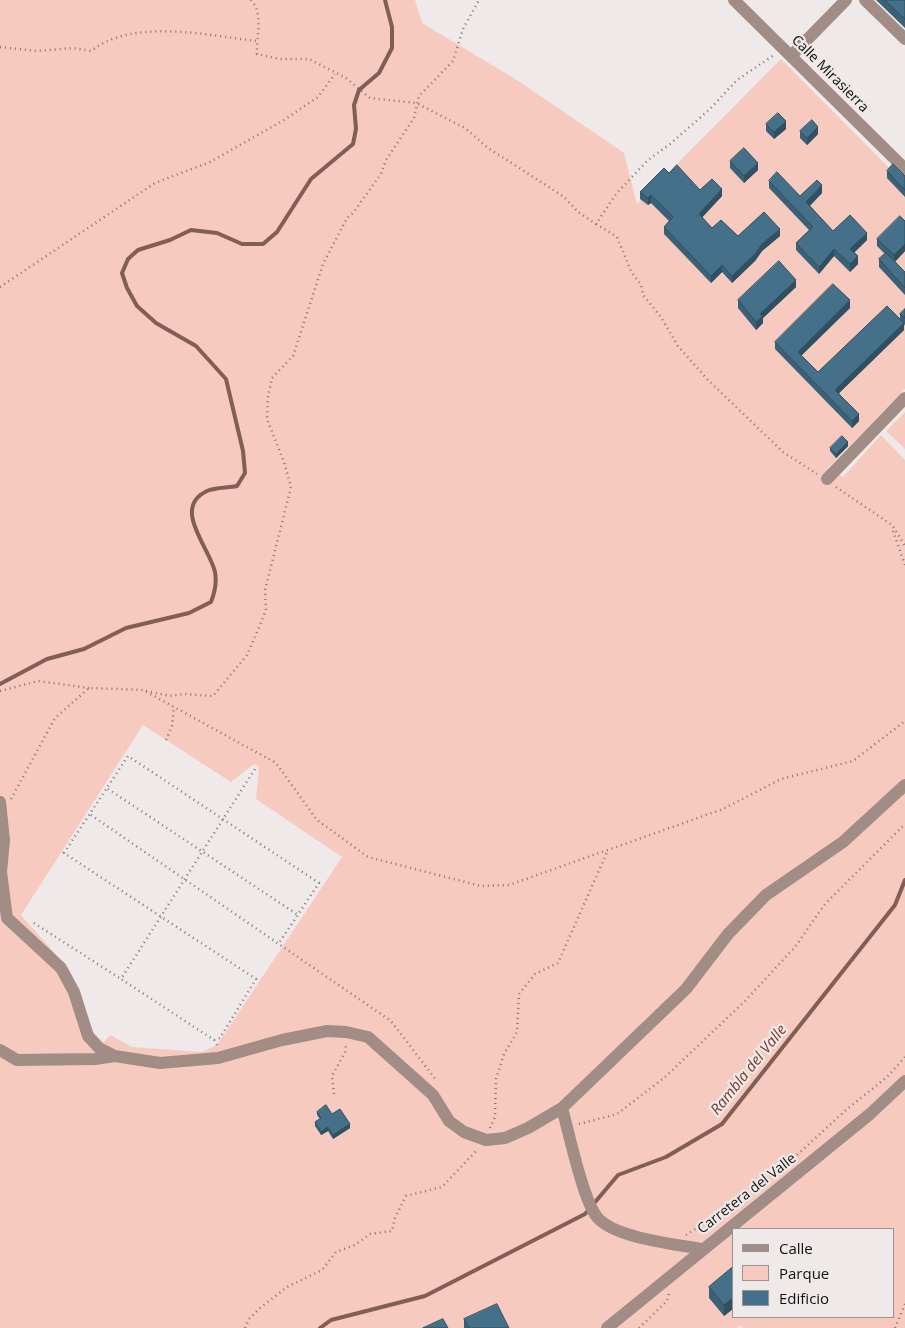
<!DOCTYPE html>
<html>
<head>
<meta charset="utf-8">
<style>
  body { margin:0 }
  #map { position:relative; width:905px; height:1328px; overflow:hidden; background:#efeae9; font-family:"Open Sans",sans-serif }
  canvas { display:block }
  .legend { position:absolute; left:732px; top:1228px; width:162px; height:90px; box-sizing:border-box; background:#efeae9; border:1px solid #979392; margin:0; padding:6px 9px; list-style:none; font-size:15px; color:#121010 }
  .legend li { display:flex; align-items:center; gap:10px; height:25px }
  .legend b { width:25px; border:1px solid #979392 }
</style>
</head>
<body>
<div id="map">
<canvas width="905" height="1328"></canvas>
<ul class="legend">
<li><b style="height:6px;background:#a28c86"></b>Calle</li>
<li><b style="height:14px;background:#f7cabf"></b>Parque</li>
<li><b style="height:14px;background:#447189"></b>Edificio</li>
</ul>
</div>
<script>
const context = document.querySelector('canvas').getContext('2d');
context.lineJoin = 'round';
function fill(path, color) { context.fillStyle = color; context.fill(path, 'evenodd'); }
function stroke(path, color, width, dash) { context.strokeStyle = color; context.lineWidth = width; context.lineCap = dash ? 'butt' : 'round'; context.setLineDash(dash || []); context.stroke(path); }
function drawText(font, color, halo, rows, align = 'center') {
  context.font = font + ' "Open Sans",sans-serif'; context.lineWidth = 4.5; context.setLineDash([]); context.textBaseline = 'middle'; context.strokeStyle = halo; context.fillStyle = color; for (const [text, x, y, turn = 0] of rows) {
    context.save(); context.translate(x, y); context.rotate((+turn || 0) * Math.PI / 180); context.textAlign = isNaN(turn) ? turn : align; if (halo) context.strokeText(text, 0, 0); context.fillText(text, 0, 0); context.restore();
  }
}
fill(new Path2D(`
  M0,0H415L422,23L517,80L624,153L637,204L781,59L905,184V389L827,469L843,477L881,435L905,460V1328H743L740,1325L737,1328H0ZM143,725L231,782L254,764L259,767L256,799L342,857L217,1045L202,1052L132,1047L110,1035L104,1042C81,1026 89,1006 77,985C63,959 40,937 21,915ZM734,1229H894V1317H734Z
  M905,412V449L886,431Z`), '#f7cabf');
stroke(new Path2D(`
  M0,684L47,659L84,649L126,628L189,613L211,602C215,592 217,583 215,572C210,548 171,508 207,491C215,487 228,488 237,486L245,473L243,451L226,379L196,346L156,323L137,306L127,288L122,273L128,259L138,250L170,240L191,230L217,233L242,244H263L277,232L311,179L353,144L356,129L354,105L359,90L379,73L392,48V27L385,0
  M320,1328L331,1320L425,1296L585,1214L618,1175L666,1157L722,1124L895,905L905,880`), '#815e56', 4);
stroke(new Path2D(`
  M251,0C264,14 256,37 257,54L279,59H309L346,78L370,98L416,103L465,128L488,148L549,187L564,197L578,212L596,224L616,194L648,160L670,144L710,109L737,80L774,55
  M0,47L36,51L73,48L91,51C133,18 206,35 256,41
  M596,224L617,237L631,271L641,285L643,295L661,317L678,346L707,379L783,452L817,474
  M0,287L155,183L210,162L284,120L318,97L335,74
  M836,487L892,525L905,546
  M893,531L905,565
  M0,691L38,681L89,688
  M146,691L170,696L184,694L213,696L247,655L260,625L266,610L265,590L291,487L284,462L267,419L268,397L272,378L293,356L323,264L347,218L353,213L381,174L386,160L414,118L419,96L453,61L463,29L479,0
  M166,740L172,726L174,707
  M108,789L298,915
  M11,799L55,718L89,688L143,690L276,763L317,820L368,857L481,886L509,885L723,809L781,779L853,761L905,721
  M91,815L391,1021L436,1080
  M34,923L121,979
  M214,1040L220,1038L256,979L64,853L128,756L319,883L279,943
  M217,1045L214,1040L121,979L255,769
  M334,1094L332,1076L345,1052L346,1044
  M579,1124L617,1114L664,1078L744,1002L795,947L825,904L905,824
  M490,1128L495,1117L496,1079L504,1054L517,1032L519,994L535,974L558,963L608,850
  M786,1165L846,1110L887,1077L905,1057
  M686,1235L759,1187
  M245,1328L249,1319L260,1308L287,1287L322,1270L336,1252L355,1245L370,1234L392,1231L395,1218L406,1196L442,1187L477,1150
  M639,1328L667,1301L669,1294
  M895,1328L905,1304`), '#7b7877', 2.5, [1, 4]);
stroke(new Path2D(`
  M734,0L905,169
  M865,0L905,39
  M791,56L846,0
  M827,479L905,398
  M0,802L4,840L1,872L7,918L61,968L74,992L88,1036L99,1048L115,1056L160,1063L218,1058L282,1040L327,1031L346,1032L368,1037L433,1095L449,1121L464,1132L486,1140L505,1138L528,1128L562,1108L686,989L728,934L766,895L843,842L905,785
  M0,1050L17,1060L95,1059L115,1056
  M562,1108C569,1133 583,1200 597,1217C614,1238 675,1244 702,1249
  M607,1328L870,1114L905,1081`), '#a28c86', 12);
fill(new Path2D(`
  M876,0H905V28Z
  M766,124L786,129L774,139L766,131Z
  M800,131L818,134L807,145L800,138Z
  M730,161L758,170L744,183L730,168Z
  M887,171L905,176V197L887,178Z
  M669,173L700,190L722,196L702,217L712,228L738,236H780L762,251L755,261L732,283L722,272L711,283L664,234V227L669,221L651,203L648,205L640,199V192Z
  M769,181L800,196L822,193L810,206L833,231L867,240L854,253L858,264L850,272L834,256L819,274L796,250V243L809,230L769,188Z
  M905,221V251L895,261L905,272V295L879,267V259L885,254L877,246V239Z
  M796,287L763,318V323L756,330L738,308V300Z
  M850,308L801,355L818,372L900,319V314L905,309V326L904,324V330L839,393L859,421L852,428L775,349V342Z
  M848,446L836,458L830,451V448Z
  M317,1112L332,1114L350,1128L333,1139L328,1131L321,1135L315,1126V1122L320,1119L317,1115Z
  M734,1266V1308L724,1316L709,1298V1287Z
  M464,1319L509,1328H464Z`), '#3a6176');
fill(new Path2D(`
  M786,121V129L774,139V132Z
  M818,127V134L807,145V138Z
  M758,163V170L744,183V176Z
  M822,185V193L806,209V202Z
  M722,189V196L699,221V214Z
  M651,195V203L648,205V198Z
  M780,229V236L762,251L755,261L732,283V276L762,244Z
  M867,233V240L850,256V249Z
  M905,244V251L894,263V255Z
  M834,249V256L819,274V267Z
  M858,256V264L850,272V264Z
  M722,265V272L711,283V276Z
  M796,280V287L763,318V323L756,330V322L760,314Z
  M850,300V308L798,359V352Z
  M904,323V330L835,397V390Z
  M859,414V421L852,428V421Z
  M848,442V446L836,458V454Z
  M350,1124V1128L333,1139V1135Z
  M328,1127V1131L321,1135V1132Z
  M734,1297V1308L724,1316V1305Z`), '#304f60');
const building = new Path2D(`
  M885,0H905V19Z
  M778,113L786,121L774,132L766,124Z
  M812,120L818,127L807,138L800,131Z
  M744,148L758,163L744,176L730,161Z
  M893,164L905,176V190L887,171Z
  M677,165L700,190L712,179L722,189L699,214L712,228L721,220L738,236L764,212L780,229L762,244L755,254L732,276L722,265L711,276L664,227L673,217L651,195L648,198L640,192L664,168L669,173Z
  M777,172L800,196L817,180L822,185L806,202L833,231L850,215L867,233L850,249L858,256L850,264L834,249L819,267L796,243L813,227L769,181Z
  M900,216L905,221V244L894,255L877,239Z
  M886,253L905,272V288L879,259Z
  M779,261L796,280L760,314L763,316L756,322L738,300Z
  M833,284L850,300L798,352L818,372L887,306L904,323L835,390L859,414L852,421L775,342Z
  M905,309V318L900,314Z
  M842,436L848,442L836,454L830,448Z
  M326,1105L332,1114L340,1109L350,1124L333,1135L328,1127L321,1132L315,1122L321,1118L317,1112Z
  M734,1266V1297L724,1305L709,1287Z
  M497,1304L509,1328H469L464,1319Z
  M443,1319L448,1328H423Z`);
fill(building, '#447189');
stroke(building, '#304f60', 1);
drawText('14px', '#121010', '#efeae9', [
  ["Calle Mirasierra",830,74,45],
  ["Carretera del Valle",747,1194,-38]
]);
drawText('italic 15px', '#773729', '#efeae9', [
  ["Rambla del Valle",749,1070,-51]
]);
</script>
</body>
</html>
